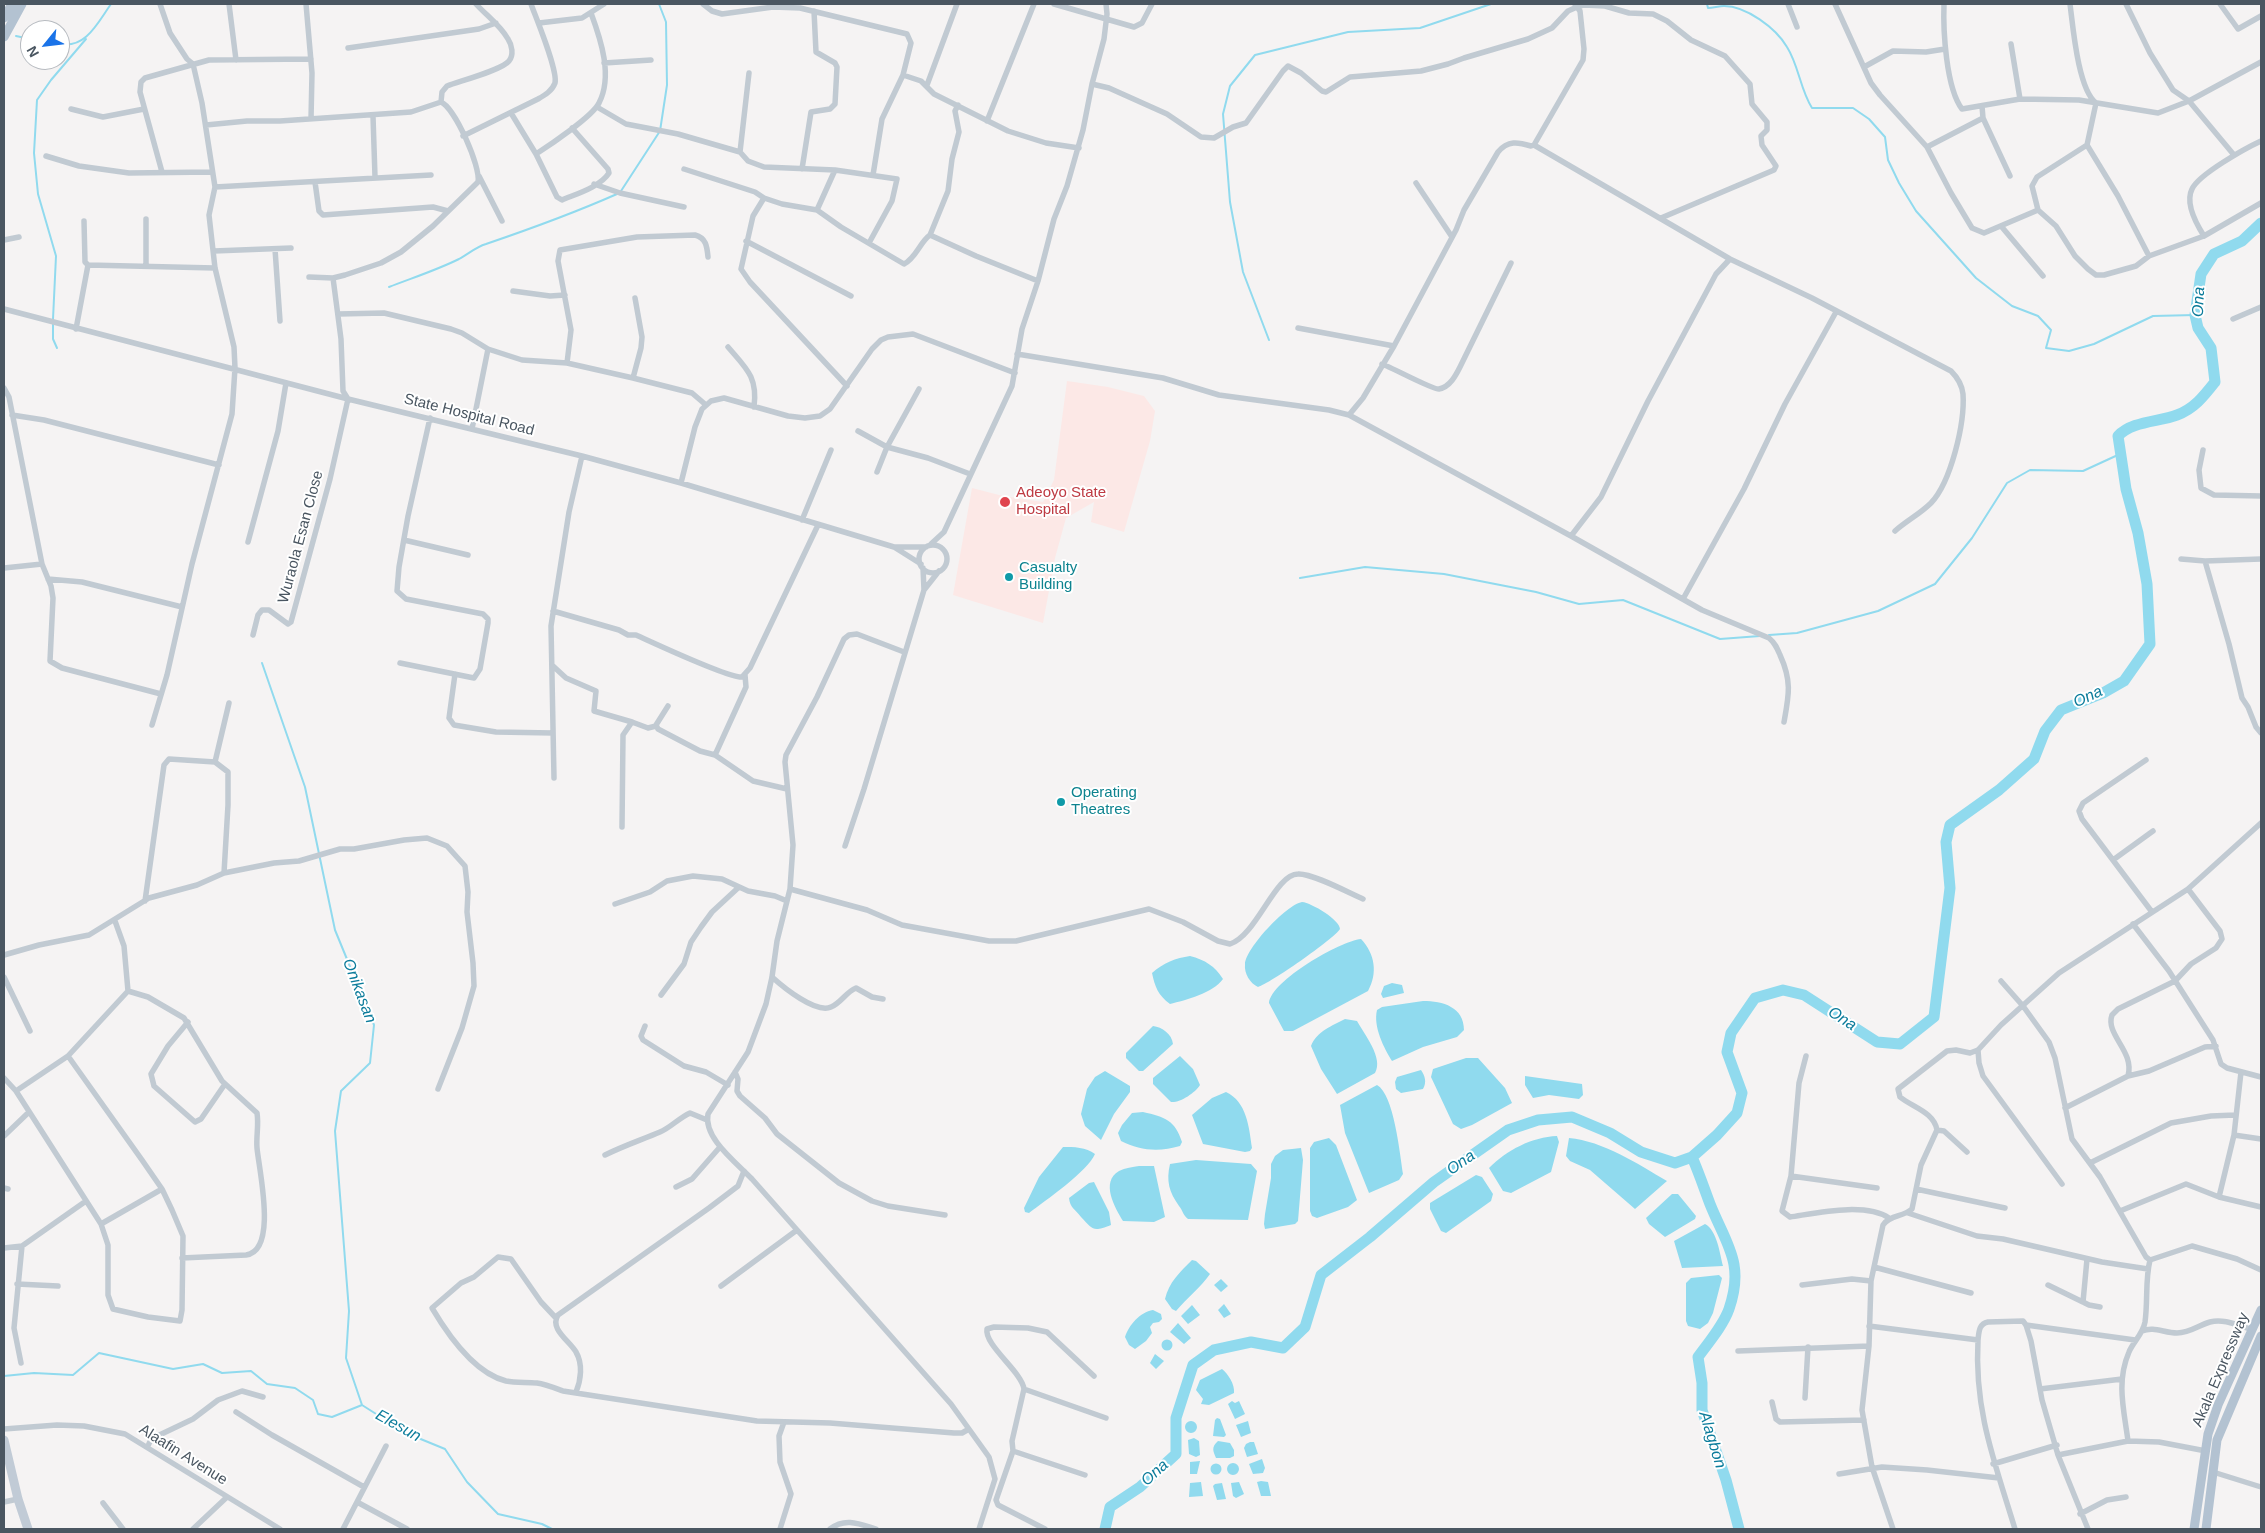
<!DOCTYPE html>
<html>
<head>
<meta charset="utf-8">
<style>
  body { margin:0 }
  #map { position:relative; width:2265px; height:1533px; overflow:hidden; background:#f5f3f3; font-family:Helvetica,sans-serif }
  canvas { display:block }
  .frame { position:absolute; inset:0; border:5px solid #4a5661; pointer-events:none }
  .north { position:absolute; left:20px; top:20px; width:50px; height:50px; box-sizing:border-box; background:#fff; border:1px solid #b7bbc0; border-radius:50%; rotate:241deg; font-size:14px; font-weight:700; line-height:20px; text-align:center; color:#4a5661 }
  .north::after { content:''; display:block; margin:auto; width:18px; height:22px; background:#1a73e8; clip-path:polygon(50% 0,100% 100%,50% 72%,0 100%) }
</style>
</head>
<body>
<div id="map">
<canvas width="2265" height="1533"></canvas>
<div class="frame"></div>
<div class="north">N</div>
</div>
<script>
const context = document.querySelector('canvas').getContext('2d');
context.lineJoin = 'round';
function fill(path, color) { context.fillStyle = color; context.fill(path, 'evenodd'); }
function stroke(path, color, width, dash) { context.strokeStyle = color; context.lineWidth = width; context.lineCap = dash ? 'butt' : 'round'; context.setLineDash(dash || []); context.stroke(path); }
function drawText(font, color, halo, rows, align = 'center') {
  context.font = font + ' Helvetica,sans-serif'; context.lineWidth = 4; context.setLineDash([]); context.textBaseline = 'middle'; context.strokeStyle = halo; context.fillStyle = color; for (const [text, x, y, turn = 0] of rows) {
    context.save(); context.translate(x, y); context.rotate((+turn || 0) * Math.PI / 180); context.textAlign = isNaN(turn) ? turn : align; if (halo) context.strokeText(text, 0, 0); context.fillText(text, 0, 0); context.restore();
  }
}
fill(new Path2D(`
  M1067,381L1108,387L1144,396L1155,411L1150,441L1124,532L1091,522L1094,502L1066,518L1055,558L1043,623L953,595L972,488L1003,496L1043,502L1054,480Z`), '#fce8e6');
fill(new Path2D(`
  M1302,902C1312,903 1340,920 1340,929C1334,939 1269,984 1258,987C1250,983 1244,974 1245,964C1246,948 1286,905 1302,902Z
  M1361,939C1375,954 1378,973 1368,991L1293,1031H1284L1269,1003C1271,981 1340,941 1361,939Z
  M1190,956C1205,960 1215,966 1223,979C1213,993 1186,1000 1170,1004C1158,995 1155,987 1152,973C1163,963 1176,958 1190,956Z
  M1392,983L1402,985L1404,993L1383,998L1381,994L1384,986Z
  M1423,1001C1443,1001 1464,1007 1464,1030L1457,1037L1423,1047L1392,1061C1384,1048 1373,1027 1377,1010L1382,1007Z
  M1345,1019L1357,1021C1364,1034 1384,1058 1375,1073L1337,1094L1321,1069L1311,1046C1317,1031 1332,1026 1345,1019Z
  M1153,1026C1162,1027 1172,1034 1173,1044L1143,1071H1139L1126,1058V1053Z
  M1180,1056L1193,1069L1200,1085C1195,1093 1180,1103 1171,1102L1153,1084V1078Z
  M1466,1058H1478L1505,1088L1512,1103L1472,1125L1461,1129L1453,1124L1431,1077L1433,1069Z
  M1421,1070C1425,1076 1427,1082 1423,1089L1401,1093L1396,1089L1395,1082L1397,1077Z
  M1105,1071L1130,1086V1092L1114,1114L1101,1140L1085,1126L1081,1114L1087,1089L1095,1077Z
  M1525,1076L1582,1084L1583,1095L1579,1099L1549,1095L1533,1098L1525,1085Z
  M1377,1085C1394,1094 1400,1155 1403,1174L1399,1180L1369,1193L1345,1133L1340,1105Z
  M1226,1092C1247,1102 1249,1127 1252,1148L1250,1151L1245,1152L1203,1144L1192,1115L1212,1098Z
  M1143,1112C1165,1117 1175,1120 1182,1142L1180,1146C1160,1152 1140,1151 1121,1141L1118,1133L1122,1125L1132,1113Z
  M1557,1136L1559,1142L1551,1172L1511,1193L1503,1191L1489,1168C1507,1150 1532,1137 1557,1136Z
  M1329,1138L1336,1145L1357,1200L1348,1207L1317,1218L1312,1216L1310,1211V1148L1314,1142Z
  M1569,1138C1603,1141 1638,1164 1667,1181L1635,1209L1590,1170L1570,1161L1566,1156Z
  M1063,1147C1074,1147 1086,1147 1095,1154C1088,1171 1045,1201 1029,1213L1025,1212L1024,1208L1039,1177Z
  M1301,1148L1303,1160L1298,1221L1295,1224L1265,1229L1264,1224L1265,1214L1271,1178V1164L1275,1156L1283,1150Z
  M1196,1160L1251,1164L1257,1171L1248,1220L1188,1219C1183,1215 1183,1211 1179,1206C1169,1192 1166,1181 1170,1164Z
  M1139,1166H1154L1165,1217L1154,1222L1123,1221C1115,1208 1100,1182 1119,1171C1125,1168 1133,1167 1139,1166Z
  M1476,1175L1482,1177L1493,1194L1491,1201L1446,1233L1441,1231L1430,1209V1203Z
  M1094,1182L1109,1212L1111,1225C1093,1232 1093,1230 1081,1217C1075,1209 1070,1208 1069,1198L1089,1183Z
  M1672,1194H1678L1696,1216L1695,1219L1665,1237L1649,1224L1646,1218Z
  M1705,1224C1717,1230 1720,1254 1723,1266L1682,1268L1674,1241Z
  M1192,1260L1196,1261L1210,1274C1201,1287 1187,1298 1176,1311L1172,1309L1165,1299C1169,1282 1180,1272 1192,1260Z
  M1719,1275L1722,1278L1713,1313L1708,1323L1700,1329L1688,1326L1686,1321V1283L1691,1278Z
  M1221,1279L1228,1286L1221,1292L1214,1285Z
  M1224,1304L1231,1314L1224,1318L1218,1310Z
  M1192,1305L1200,1315L1188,1324L1181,1316Z
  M1153,1310L1161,1314L1162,1319L1159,1322L1153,1323L1150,1327L1152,1333L1146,1341L1135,1349L1129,1345L1125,1337C1129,1325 1140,1312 1153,1310Z
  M1178,1323L1191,1338L1184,1344L1170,1332Z
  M1161.5 1345a5.5 5.5 0 1 1 11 0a5.5 5.5 0 1 1-11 0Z
  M1155,1354L1164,1361L1156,1369L1150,1363Z
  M1222,1369C1228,1374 1235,1384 1234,1393L1209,1405L1201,1404L1203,1399L1196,1390L1200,1380Z
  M1232,1401L1235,1403L1239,1401L1245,1414L1235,1419L1228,1404Z
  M1217,1418L1220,1419L1226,1435L1224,1437L1213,1436L1215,1420Z
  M1185 1427a6 6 0 1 1 12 0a6 6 0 1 1-12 0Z
  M1248,1421L1251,1433L1241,1437L1236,1425Z
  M1194,1438L1199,1441L1200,1455L1196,1457L1189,1454L1188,1440Z
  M1218,1441L1230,1443L1234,1450V1456L1230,1458H1216C1213,1451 1211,1447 1218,1441Z
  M1250,1442H1254L1258,1454L1247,1457L1244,1448L1246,1444Z
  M1262,1459L1265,1468L1263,1473L1253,1474L1249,1464Z
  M1200,1461L1197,1474H1190V1462Z
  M1227 1469a6 6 0 1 1 12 0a6 6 0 1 1-12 0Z
  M1210.5 1469a5.5 5.5 0 1 1 11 0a5.5 5.5 0 1 1-11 0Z
  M1261,1481L1268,1482L1271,1496H1261L1257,1482Z
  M1201,1482L1203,1496L1189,1497L1190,1483Z
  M1239,1482L1244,1494L1236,1498L1233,1496L1231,1483Z
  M1222,1483L1226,1499L1217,1500L1213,1486L1215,1484Z`), '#90daee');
stroke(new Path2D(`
  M1707,4L1708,8C1713,8 1719,6 1724,6C1746,6 1776,28 1787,47C1799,66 1800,89 1812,108H1853L1869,119L1885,137L1888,160L1899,183L1916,211L1976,278L2012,306L2038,316L2051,330L2046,348L2069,351L2094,344L2153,316L2195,315
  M16,36L30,39
  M60,44C86,49 98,22 111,4
  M621,191L660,131L667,85L666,22L659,4
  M389,287C412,278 437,270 459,259C468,254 476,247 486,244C530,229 574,213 617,194
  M53,319L56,256L38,194L34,153L37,100L51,80L86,39
  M53,324V339L57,348
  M1269,340L1243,272L1230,202L1223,114L1230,86L1255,55L1348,32L1420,28L1491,4
  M1300,578L1365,567L1444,574L1536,592L1579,604L1623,600L1720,639L1760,636
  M1769,635L1797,633L1878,611L1935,584L1972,538L2007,483L2030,470L2083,471L2120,454
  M262,663L305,787L335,930L374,1025L370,1063L341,1091L335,1131L349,1311L346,1358L362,1405
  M4,1376L34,1373L73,1375L99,1353L173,1369L203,1364L222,1373L251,1371L267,1384L295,1388L313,1400L318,1414L332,1417L362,1405L406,1433L445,1449L467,1482L498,1514L542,1524L552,1529`), '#90daee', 2);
stroke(new Path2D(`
  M1692,1157C1699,1173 1704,1188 1710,1204C1726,1244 1745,1263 1729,1309C1723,1326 1708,1343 1698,1357L1702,1383V1410L1726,1480L1739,1529
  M1105,1529L1110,1507L1140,1487L1176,1454V1418L1193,1365L1214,1350L1251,1342L1283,1348L1305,1327L1321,1275L1370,1237L1434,1182L1508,1130L1538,1120L1572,1117L1610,1133L1641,1152L1675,1163L1692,1157L1717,1135L1737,1113L1742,1093L1727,1052L1731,1033L1755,998L1783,990L1804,995L1877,1042L1900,1044L1934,1017L1950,888L1946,842L1950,825L1999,790L2034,759L2045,731L2061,710L2103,693L2124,681L2150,644L2147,584L2138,533L2126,489L2118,436C2132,421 2158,422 2177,415C2194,409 2204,396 2215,382L2211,348L2198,328L2195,315L2201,274L2214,254L2242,241L2261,223`), '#90daee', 11);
stroke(new Path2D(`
  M229,4L236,60
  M306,4L312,73L311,119
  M703,4L712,11L722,14L773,7L800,8L907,34L911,43L903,75L882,119L873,175
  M1054,4L1134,27L1142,23L1152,4
  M1788,4L1797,27
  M1835,4L1871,83L1880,95L1927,147
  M1944,4C1943,30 1946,88 1962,109L2020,99L2079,100L2158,113L2189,101L2261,62
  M2070,4C2073,27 2078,89 2096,103L2087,145L2118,196L2149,256
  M2126,4L2150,53L2173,90L2189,101L2234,155
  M2220,4L2238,29L2261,16
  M1575,7L1584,5L1605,6L1629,13L1653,14L1667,21L1691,40L1725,56L1750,84L1752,104L1767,122V130L1761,136L1762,145L1776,166L1774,170L1661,218
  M539,23L582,18L604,4
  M2011,44L2020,99
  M348,48L479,29L496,23
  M604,63L651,60
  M1864,67L1893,51L1926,52L1945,49
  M749,73L740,152L748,161L764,167L835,170L897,179L892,201L869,243
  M903,75L921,81L934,94L1008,131L1046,143L1079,148
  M1092,84L1109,88L1167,114L1201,137L1214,138L1233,127L1246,123L1283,71L1288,66L1301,73L1322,91L1326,92L1350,77L1421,71L1448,64L1464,58L1528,39L1552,28L1568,11L1577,7L1580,11L1584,49L1583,60L1534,145
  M927,85L957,4
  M1982,106L1983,118L2010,176
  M597,107L626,124L678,134L740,152
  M71,109L103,117L144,109
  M511,113L536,154L557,197L562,200C576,194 600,187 609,173L608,169L572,128
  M373,116L375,177
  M1983,118L1927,147L1951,193L1972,228L1984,233L2038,210
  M987,121L1034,4
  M206,125L247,121H280L411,112L441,102L442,92L447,86C460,81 502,70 509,61C514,55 512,45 508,39C500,25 487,16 476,4
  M463,136L538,99C545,95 552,91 555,83C558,70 536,18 531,4
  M2087,145L2037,177L2032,186L2038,210L2056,226L2075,256L2088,269L2096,275H2104L2136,266L2149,256L2204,236C2197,225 2185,203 2192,189C2199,174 2246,148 2261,141
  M536,154C550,145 593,116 599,103C613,76 601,40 591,13
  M46,156L79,166L129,173L212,172
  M684,169L755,192L764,198L782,204L817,210L841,227L904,264C916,258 920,242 930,235L948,191L952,159L959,132L955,111L958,105
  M802,169L811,112L830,109L835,104L837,67L835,63L816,52L814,11
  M162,172L140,92L141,82L145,78L209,60L311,59
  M479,176L502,221
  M315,182L319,211L323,215L433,207L448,211
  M1416,183L1452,237
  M594,184L620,193L684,207
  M215,187L431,175
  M764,198L753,216L741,269L750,282L847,386
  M817,210L835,170
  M146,219V265
  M2001,226L2043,276
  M930,235L976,256L1038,281
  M2204,236L2261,203
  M4,240L19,237
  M746,241L851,296
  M275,249L280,321
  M214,251L291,248
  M88,265L215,268
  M309,277L333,278L345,275L381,263L401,252L433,226L478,182C481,167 455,108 441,102
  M513,291L550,296L565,295
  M4,309L348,399L582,456L681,483L894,547L921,564
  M338,314L384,313L451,329L462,333L488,349L522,360L567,363L633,378L692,393L706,405
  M2233,319L2261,307
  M1298,328L1394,346
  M76,329L88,265L85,262L84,221
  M728,347C746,368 758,377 754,407
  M1017,354L1163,378L1219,395L1329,410L1349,415L1571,536L1702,610L1769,638C1775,643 1777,648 1780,655C1792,681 1789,695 1784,722
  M567,363L571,330L558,261L560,250L637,237L695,235C706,238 707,246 708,257
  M1382,364C1393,368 1433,390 1439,389C1450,387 1456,375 1460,367L1511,263
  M633,378L641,348L642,337L635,298
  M4,388L9,397L42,564L51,586L53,598L50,661L62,668L161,694
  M12,415L44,420L219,465
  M1349,415L1363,398L1394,346L1456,230L1464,210L1498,152C1508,140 1518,142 1531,146L1534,145L1730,259L1812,298L1951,371C1957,377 1962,385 1963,394C1965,423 1951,482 1931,503C1920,514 1906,521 1895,531
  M472,429L488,349
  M858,431L887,447L928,458L970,474
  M2203,450L2199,470L2201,488L2214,495L2261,496
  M877,472L887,447L919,389
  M681,483L695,427L702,409L711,401L724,398L788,416L805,418L820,416L830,409L872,349L881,340L888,337L913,334L1015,373
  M802,520L831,450
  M1571,536L1601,497L1648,401L1716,274L1730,259
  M404,540L468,555
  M248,542L278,431L286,383
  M931,544L944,532L1012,386L1022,329L1038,281L1054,219L1067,186L1083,130L1092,84L1104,39L1107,14L1106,4
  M919 559a14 14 0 1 1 28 0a14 14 0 1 1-28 0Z
  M894,547H926
  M2181,559L2205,561L2261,559
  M2205,561L2229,644L2242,698L2248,707L2256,727L2261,733
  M4,568L42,564
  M48,579L82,582L182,607
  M924,590L939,571
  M1683,599L1744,489L1785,404L1836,312
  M553,611L619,630L628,635H636C654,643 728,678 742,677L750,668L818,525
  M253,635L258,615L262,610H269L288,624L291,622L330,479L348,399L343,391L341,339L333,278
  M904,652L857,634L849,635L844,639L817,697L786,755L785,762L793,845L790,889L777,941L772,977L766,1004L748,1052L708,1114C703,1138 737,1163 752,1179L951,1404L989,1457L995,1479L979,1529
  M400,663L474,678L480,669L488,623V619L483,614L406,599L397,591L399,567L408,516L430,418
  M553,666L566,678L596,691L594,711L632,722
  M455,674L449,718L454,725L496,732L553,733
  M668,706L656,725L658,729L700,751L715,755L753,781L787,789
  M152,725L167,675L192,564L232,414L235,368L234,347L215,268L209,215L215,187L202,103L193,64L187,59L170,33L160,4
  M715,755L746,687L745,675
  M2146,760L2083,803L2079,811L2082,819L2152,912
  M215,762L229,703
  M554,778L551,626L569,512L582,456
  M622,827L623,735L632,722L648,728L656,726
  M845,846L864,789L924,590L923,568
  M2113,860L2153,831
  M790,889L867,910L902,925L989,941H1016L1149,909L1183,922L1218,941L1230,944C1257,935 1275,874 1298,874C1312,873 1349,893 1363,899
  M145,901L164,765L169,759L215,762L228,772V805L224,873
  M615,904L650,892L667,881L693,876L722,879L748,891L775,896L787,901
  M2133,924L2169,971L2213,1040L2221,1064L2227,1068L2261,1077
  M4,955L39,945L89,935L149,898L197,885L224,873L274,863L299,861L340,849H354L404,840L427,838L447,846L465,866L468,892L467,912L473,963L474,986L462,1028L438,1089
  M4,977L30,1031
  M772,977C783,987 816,1014 831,1007C841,1003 846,992 856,988L872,997L883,999
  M2001,981L2023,1006L2049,1042L2055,1058L2072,1139L2100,1177L2146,1257L2150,1260C2145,1280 2148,1301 2145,1322C2143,1334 2133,1342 2129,1352C2116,1382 2124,1410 2128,1441
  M128,991L148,997L184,1018L222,1081L257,1113C259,1125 256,1136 257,1148C259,1170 278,1251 246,1255L182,1258
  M661,995L684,964L691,942L701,927L712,912L739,887
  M188,1022L168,1046L151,1074L154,1086L195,1122L201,1119L225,1084
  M645,1026L641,1036L643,1040L684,1066L706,1072L728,1085
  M1978,1050L1979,1063L1983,1076L2062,1184
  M1806,1056L1799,1083L1791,1176L1782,1211L1790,1217C1817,1213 1865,1202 1889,1218
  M735,1072L738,1079L737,1091L740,1096L765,1118L777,1134L839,1183L872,1201L888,1206L945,1215
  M2128,1076C2135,1051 2105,1035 2112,1015L2118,1009L2175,981L2191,964L2216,948L2222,939L2220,931L2188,889
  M4,1078L16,1091L101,1224L108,1245V1295L113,1309L148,1317L180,1321L182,1310L183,1236L172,1210L162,1189L142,1160L68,1056
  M16,1091L68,1056L128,991L124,946L115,921
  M2065,1108L2128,1076L2149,1071L2205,1047L2216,1046
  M1937,1130L1944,1131L1967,1152
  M2234,1135L2261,1139
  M4,1136L29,1112
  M605,1155C623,1146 641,1140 660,1132C670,1128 679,1118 690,1113L707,1120
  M2090,1163L2171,1123L2211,1116L2235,1115
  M1791,1176L1877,1188
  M676,1187L692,1179L720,1147
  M4,1188L8,1189
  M1916,1189L2005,1208
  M2219,1197L2234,1135L2241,1072
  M2120,1211L2186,1184L2219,1197L2261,1207
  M1908,1213L1977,1236L2003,1239L2102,1262L2148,1269
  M101,1224L162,1189
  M4,1248L22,1246L86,1201
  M2150,1260L2192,1246L2237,1259L2261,1270
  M1874,1267L1971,1293
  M17,1284L58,1286
  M1802,1285L1852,1279L1871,1281
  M2048,1285L2089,1305L2100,1307
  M721,1286L797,1230
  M2083,1302L2087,1259
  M556,1318L541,1302L511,1259L498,1257L474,1277L461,1283L432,1308C448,1335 474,1373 506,1381C516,1383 526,1382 537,1383C545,1384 555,1388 563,1391L757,1421L830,1423L954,1433H962L969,1429
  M2026,1325L2135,1340
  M1869,1326L1978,1340
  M2142,1331C2154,1326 2164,1333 2177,1333C2190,1333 2199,1325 2210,1322C2224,1318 2239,1326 2253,1330
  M1738,1351L1869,1346
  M21,1363L14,1328L22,1246
  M1024,1389L1106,1418
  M2040,1389L2122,1379
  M576,1392C581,1380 583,1364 576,1352C570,1341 549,1329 558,1315L709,1208L738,1186L744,1171
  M1805,1398L1808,1347
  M1772,1402L1776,1419L1780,1422L1864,1420
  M236,1412L272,1435L364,1487
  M4,1429L57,1425L84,1426L125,1434L280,1529
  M148,1446L151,1439L193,1419L218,1400L242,1391L263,1397
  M1013,1451L1085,1475
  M2058,1455L2128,1441L2159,1442L2206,1451
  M1993,1464L2057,1445
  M2213,1472L2261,1487
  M1839,1474L1882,1467L1927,1470L1999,1478
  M4,1502L18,1499
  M357,1502L407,1529
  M103,1503L123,1529
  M2080,1514L2107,1500L2126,1497
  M193,1529L227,1497
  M343,1529L386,1446
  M780,1529L791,1494L780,1462L779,1436L784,1422
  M830,1529C845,1517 860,1524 876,1529
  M1045,1529L998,1505L996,1500L1013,1451L1012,1441L1024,1389C1022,1372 984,1345 987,1329L994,1327L1028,1328L1047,1332L1094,1376
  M1893,1529L1872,1467L1862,1410L1869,1346L1871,1281L1883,1225C1890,1215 1903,1217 1912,1209L1921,1165L1937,1130C1934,1112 1912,1107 1900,1097L1898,1089L1947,1051L1956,1050L1970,1053L1978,1050L2001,1025L2059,973L2188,889L2261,823
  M2015,1529C1995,1463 1974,1411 1978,1340C1979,1331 1979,1324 1988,1322L2023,1321L2026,1325L2031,1341L2042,1400L2058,1455L2088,1529`), '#c1cad2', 5.5);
stroke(new Path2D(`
  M4,1440L18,1499L28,1529`), '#c1cbd6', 9);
stroke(new Path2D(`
  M4,18L12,4
  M4,37L22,4
  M2194,1529L2208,1434L2218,1405L2261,1310
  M2206,1529L2217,1440L2261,1336`), '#b3c2d1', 9);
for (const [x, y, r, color] of [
  [1005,502,6,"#e0444e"],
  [1009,577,5,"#0f9aa8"],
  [1061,802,5,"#0f9aa8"]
]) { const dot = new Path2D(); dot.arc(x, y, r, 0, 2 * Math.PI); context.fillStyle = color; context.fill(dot); stroke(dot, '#fff', 2); }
drawText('15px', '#4a5661', '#fff', [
  ["State Hospital Road",469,415,14],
  ["Wuraola Esan Close",301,537,-75],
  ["Akala Expressway",2221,1370,-67],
  ["Alaafin Avenue",183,1455,32]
]);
drawText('15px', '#be3a42', '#fff', [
  ["Adeoyo State",1016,493],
  ["Hospital",1016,510]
], 'left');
drawText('15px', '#0d838f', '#fff', [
  ["Casualty",1019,568],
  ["Building",1019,585],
  ["Operating",1071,793],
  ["Theatres",1071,810]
], 'left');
drawText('italic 16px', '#0c7c9b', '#fff', [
  ["Ona",2199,302,-87],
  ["Ona",2088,697,-25],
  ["Onikasan",359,991,69],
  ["Ona",1842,1019,33],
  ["Ona",1461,1163,-35],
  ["Elesun",398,1426,29],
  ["Alagbon",1712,1440,73],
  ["Ona",1155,1473,-42]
]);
</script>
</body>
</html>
